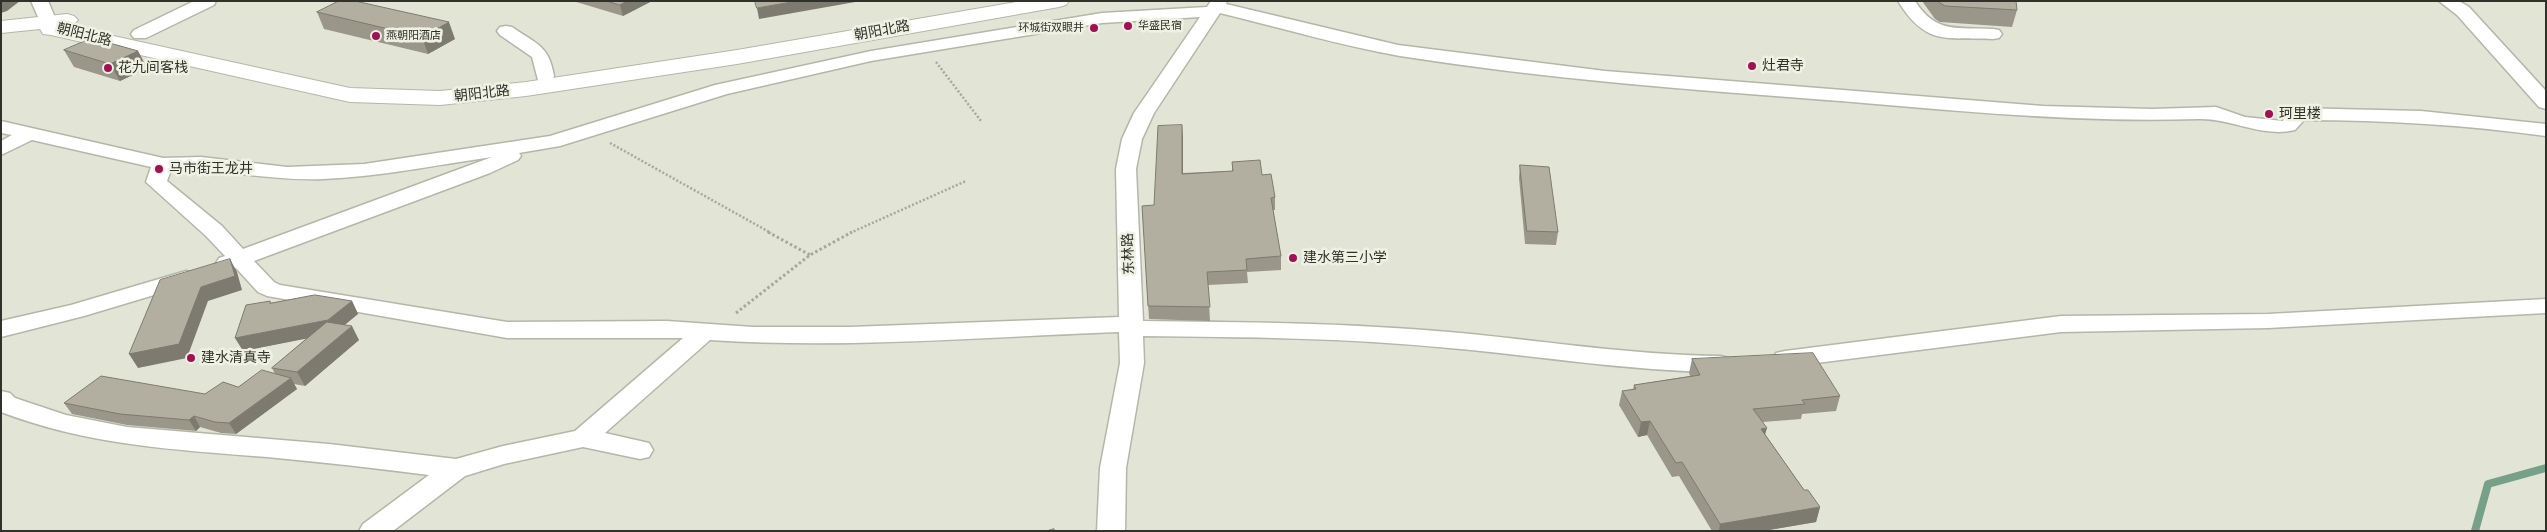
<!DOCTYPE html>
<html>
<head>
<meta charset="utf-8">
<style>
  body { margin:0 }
  #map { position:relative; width:2547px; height:532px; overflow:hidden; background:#e2e5d6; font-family:Arial,sans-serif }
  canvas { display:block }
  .frame { position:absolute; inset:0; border:2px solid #30312b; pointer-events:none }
</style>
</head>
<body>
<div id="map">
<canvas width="2547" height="532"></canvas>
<div class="frame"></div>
</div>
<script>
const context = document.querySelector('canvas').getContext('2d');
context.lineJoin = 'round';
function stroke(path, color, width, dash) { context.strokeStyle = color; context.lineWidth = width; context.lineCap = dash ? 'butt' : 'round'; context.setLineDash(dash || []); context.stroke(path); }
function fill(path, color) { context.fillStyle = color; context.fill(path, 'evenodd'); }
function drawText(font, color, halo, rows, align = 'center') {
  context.font = font + ' Arial,"Noto Sans SC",sans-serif'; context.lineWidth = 5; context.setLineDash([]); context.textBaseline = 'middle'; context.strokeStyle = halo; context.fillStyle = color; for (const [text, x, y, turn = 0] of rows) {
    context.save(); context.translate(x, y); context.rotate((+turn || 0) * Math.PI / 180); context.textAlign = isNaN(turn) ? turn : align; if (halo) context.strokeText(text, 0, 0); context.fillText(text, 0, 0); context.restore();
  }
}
stroke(new Path2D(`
  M2475,531L2488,484L2546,468`), '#77a089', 8);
const minor = new Path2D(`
  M31,1H48L57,22L54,26H42Z
  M194,1H216L214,5L146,38H134L131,34L134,30Z
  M1211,1H1227L1226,4L1398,45L1605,71L2043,106L2152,109L2216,107L2245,117L2283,121L2288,110L2295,108L2421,111L2546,124V136C2465,125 2385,120 2304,120L2295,130C2261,138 2231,118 2199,119C2079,123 1959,111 1840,101C1693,90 1546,79 1400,56C1342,46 1278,27 1220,13L1154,113L1142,139L1136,169L1143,321C1245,322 1347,323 1449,332C1539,340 1629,355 1720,356L1729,358L1732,364L1729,370L1720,372C1629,371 1540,356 1449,348C1347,338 1245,337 1143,336L1144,363L1126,468L1125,531H1097L1100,468L1120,363L1119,332C983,337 846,349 710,340L605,433L649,443L653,450L649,457L640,459L583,447L504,464L465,476L393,531H359L363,524L429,475C375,468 321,462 267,457C176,450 87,445 1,412V391L10,393L15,398L66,415L127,427L329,444L456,459L503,446L575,431L683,338H507L267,296L258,292L236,268L227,270L219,268L216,263L219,258L225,256L206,236L146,182L151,167L32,140L1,155V141L12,135L1,133V121L163,158L201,157L287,167L364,164L550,136L715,85L871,51L1102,13L1207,7ZM1200,17L1134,113L1122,139L1116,169L1119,317L850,327H753L667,321L507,322L280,285L274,282L254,261L490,173L518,160L521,156L519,153L560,146L727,94L871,61L1102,23ZM492,157L243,249L222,226L167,181L171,170C222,169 272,181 323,179C379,177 436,165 492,157Z
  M1898,1H1915C1936,34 1957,27 1993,29L1999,30L2002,34L1999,38L1993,39C1945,37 1926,46 1898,1Z
  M2439,1H2459L2469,7L2546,91V109L2539,107L2457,15Z
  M506,26L512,27C536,44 549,45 554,76L552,80H538L532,57L500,35L497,31L500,27Z
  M186,271L194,273L197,278L194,283L84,316L1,337V321L71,305Z
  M2546,299V313L2268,328L2061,332L1785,367L1776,365L1773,359L1776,353L1785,351L2061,316L2268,314Z`);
const major = new Path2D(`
  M1022,1H1069L1066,5L1059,7L737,64L526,96L440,105L350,102L51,35L43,34L40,29L1,33V21L67,14L74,16L78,20L74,24L68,26L350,88L440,91L526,82L737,50Z`);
stroke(minor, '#b4b7a8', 3);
stroke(major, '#b4b7a8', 2);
stroke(new Path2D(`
  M936,62L981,121
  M610,143L771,233
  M850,233L966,181`), '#a6a89c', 2.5, [2, 2]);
stroke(new Path2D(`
  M768,232L810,255
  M736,313L810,255L852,232`), '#a6a89c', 3, [2.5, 2.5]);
fill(minor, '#fff');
fill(major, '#fff');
fill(new Path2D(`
  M573,1H652L623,16Z
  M1922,1H2016L2017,10L2012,27L1940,22L1935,19Z
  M317,12L455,39L428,54L324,29Z
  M64,50L138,51L147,68L120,81L74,67Z
  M1182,125L1183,173L1232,171V162L1262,175L1275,197V210H1273L1281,256V270L1247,272L1248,283L1208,285L1210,321L1149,319L1142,206L1154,205Z
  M1520,165L1558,232L1556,245L1525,244L1519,178Z
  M270,301L271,303L352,301L358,314L344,325L359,340L305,386L294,384L297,389L236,434L221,433L200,427L196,431L127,425L72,414L64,403L205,394L238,387L275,374L272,368L307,338L243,351Z
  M1692,359L1840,396L1836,411L1802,414L1801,419L1763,422L1765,434L1804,490L1820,507L1816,522L1763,531H1712L1679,476L1672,477L1647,435L1638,437L1619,405L1622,391L1633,389L1634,385L1690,376L1689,373Z`), '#9a968a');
fill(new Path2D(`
  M1,1H20L7,11L1,13Z
  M627,1H652L623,16L620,5Z
  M797,1H861L759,19L757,8Z
  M449,22L455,39L428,54L422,37Z
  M138,51L147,68L120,81L110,64Z
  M1182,125L1183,138V186L1182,174Z
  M230,259L237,272L242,290L208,301L187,358L138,368L129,354L201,287Z
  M352,301L358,314L335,333L243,351L235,338Z
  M352,326L359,340L305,386L297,372Z
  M291,378L297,389L236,434L229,423Z
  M194,416L200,427L196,431L189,420Z
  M1650,421L1647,435L1638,437L1641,422Z
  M1767,428L1763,442L1761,429Z
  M1820,507L1816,522L1763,531H1719L1720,524Z`), '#7d7a70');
const building = new Path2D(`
  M339,1H355L449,22L422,37L317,12Z
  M607,1H627L620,5Z
  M755,1H797L757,8Z
  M1939,1H2016L2017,10L1945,6L1940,3Z
  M92,38L138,51L110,64L64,50Z
  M1182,125V174L1233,171L1232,162L1260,160L1262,175L1271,174L1275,197L1271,198L1281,256L1246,259L1247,270L1207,272L1210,307L1148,306L1142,206L1154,205L1158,126Z
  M1520,165L1549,167L1558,232L1527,231Z
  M230,259L235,276L201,287L179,344L129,354L160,280Z
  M315,295L352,301L328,320L235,338L246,305L270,301V303Z
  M327,322L352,326L297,372L272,368Z
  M1813,353L1840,396L1802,400L1805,404L1753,409L1767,428L1761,429L1804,490H1808L1820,507L1720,524L1682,462L1676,463L1650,421L1641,422L1622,391L1636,389L1634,385L1700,375L1692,359Z
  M262,370L291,378L229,423L215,422L194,416L189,420L120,414L64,403L101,376L205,394L223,382L238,387Z
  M1054,529L1055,531H1047Z`);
fill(building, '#b3afa0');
stroke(building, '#7d7a70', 1);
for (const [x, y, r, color] of [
  [1128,26,5,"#a10f54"],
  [1094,28,5,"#a10f54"],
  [376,36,5,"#a10f54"],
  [1752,66,5,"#a10f54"],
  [108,68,5,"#a10f54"],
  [2269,114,5,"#a10f54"],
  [159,169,5,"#a10f54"],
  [1293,258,5,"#a10f54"],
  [191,358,5,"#a10f54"]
]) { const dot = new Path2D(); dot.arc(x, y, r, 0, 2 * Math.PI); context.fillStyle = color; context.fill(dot); stroke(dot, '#eff2e3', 2); }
drawText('11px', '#30312b', '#eff2e3', [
  ["华盛民宿",1138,26],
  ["环城街双眼井",1084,28,"right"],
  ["燕朝阳酒店",386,36]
], 'left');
drawText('14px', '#30312b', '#eff2e3', [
  ["朝阳北路",882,31,-10],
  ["朝阳北路",84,35,14],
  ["朝阳北路",482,94,-6],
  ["东林路",1129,254,-92]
]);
drawText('14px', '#30312b', '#eff2e3', [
  ["灶君寺",1762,66],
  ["花九间客栈",118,68],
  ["珂里楼",2279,114],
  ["马市街王龙井",169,169],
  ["建水第三小学",1303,258],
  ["建水清真寺",201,358]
], 'left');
</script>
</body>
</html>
